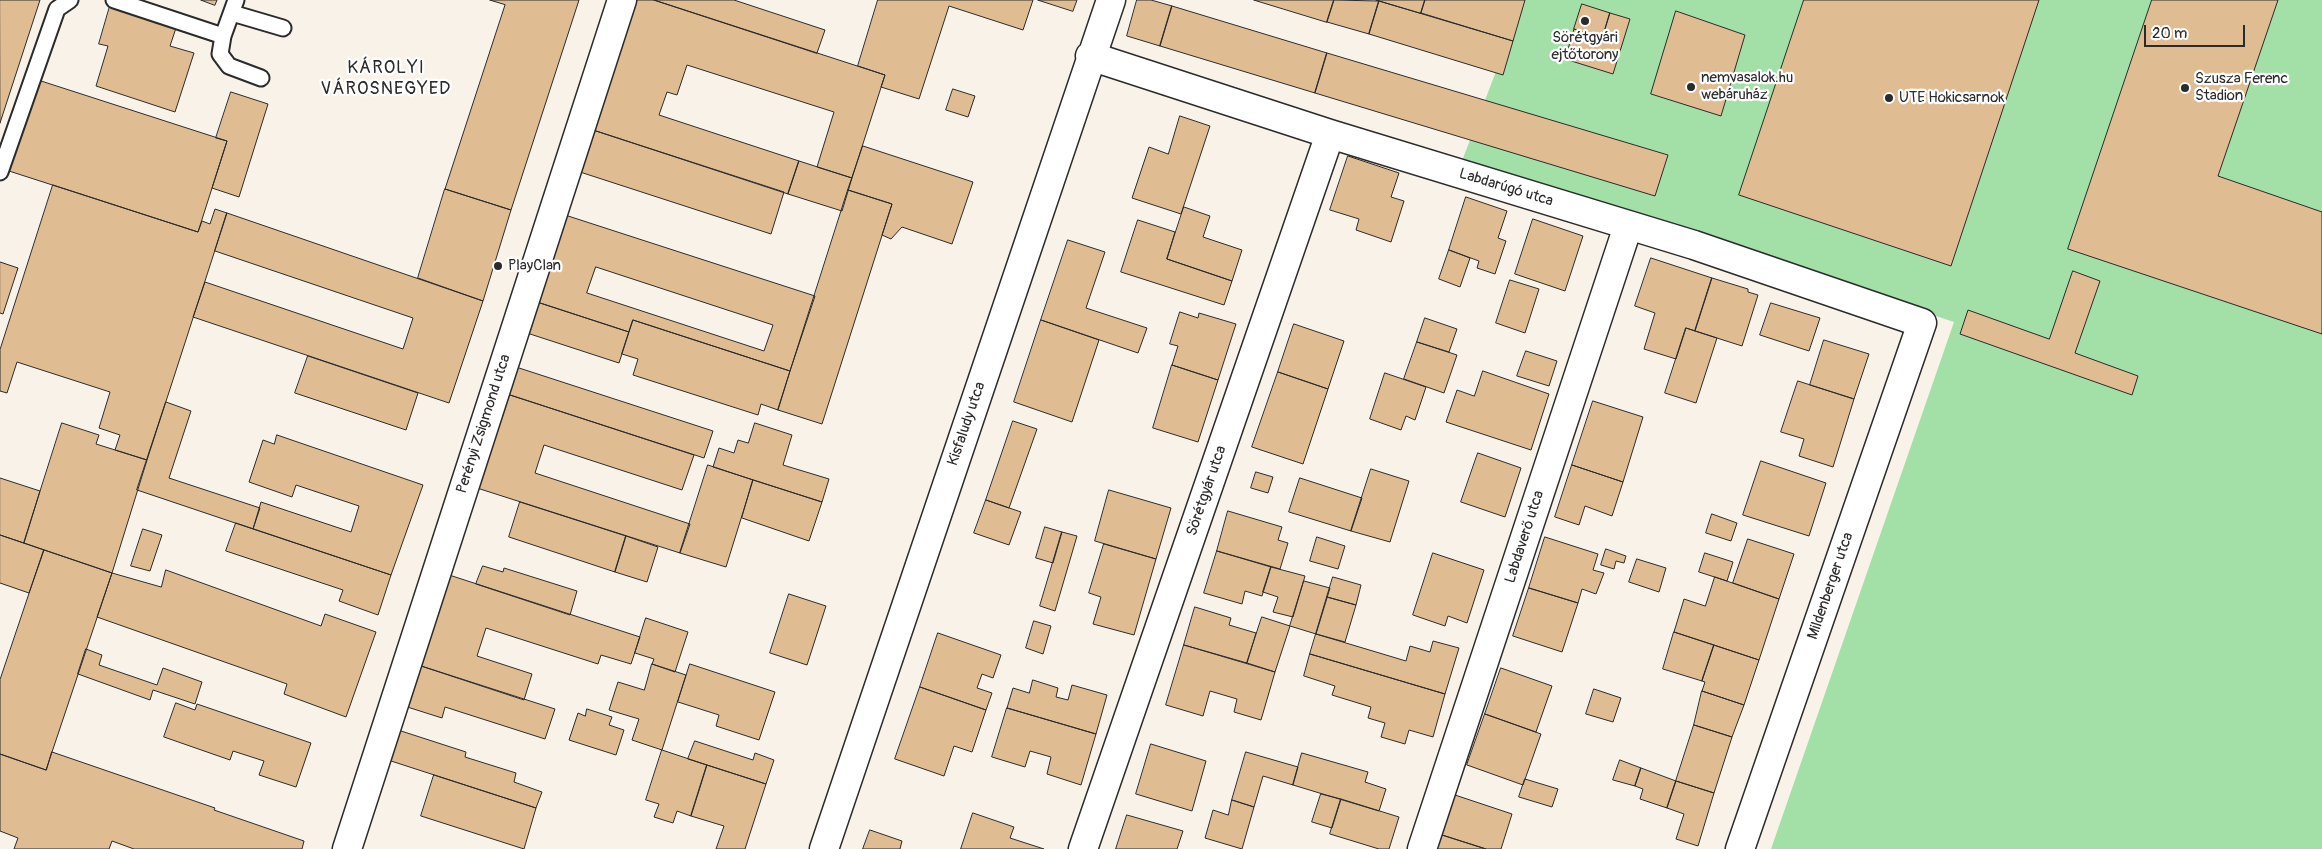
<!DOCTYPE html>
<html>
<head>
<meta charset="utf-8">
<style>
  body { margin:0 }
  #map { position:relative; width:2322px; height:849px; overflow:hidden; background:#f9f2e9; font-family:Pangolin,sans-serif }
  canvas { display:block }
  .scale { position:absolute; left:2144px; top:25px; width:101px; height:22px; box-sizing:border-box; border:2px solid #2b2b2b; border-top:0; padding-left:6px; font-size:15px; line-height:18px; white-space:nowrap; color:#2b2b2b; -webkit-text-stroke:4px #fff; paint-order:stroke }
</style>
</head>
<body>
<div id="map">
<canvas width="2322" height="849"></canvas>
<div class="scale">20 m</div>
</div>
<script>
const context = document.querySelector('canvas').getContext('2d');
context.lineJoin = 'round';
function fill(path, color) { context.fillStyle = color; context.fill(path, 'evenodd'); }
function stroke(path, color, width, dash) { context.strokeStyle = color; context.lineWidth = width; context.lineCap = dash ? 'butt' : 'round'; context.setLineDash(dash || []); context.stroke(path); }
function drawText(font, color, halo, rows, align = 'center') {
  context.font = font + ' Pangolin,sans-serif'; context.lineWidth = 4.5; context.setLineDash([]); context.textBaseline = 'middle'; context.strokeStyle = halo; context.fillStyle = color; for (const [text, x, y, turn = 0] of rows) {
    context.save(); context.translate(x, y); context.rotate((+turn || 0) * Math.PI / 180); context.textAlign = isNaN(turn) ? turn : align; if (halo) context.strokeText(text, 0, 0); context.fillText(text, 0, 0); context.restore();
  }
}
fill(new Path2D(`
  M1523,0H2322V849H1771L1954,322L1462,161Z`), '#a3e0a7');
const building = new Path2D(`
  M0,0H40L0,123Z
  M201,0H217L215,5Z
  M490,0H579L511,210L445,189L505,5Z
  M632,0H654L885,75L852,178L817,167L834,112L687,65L677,95L667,92L659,115L799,161L788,194L593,130Z
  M654,0H734L825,30L817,53Z
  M878,0H1033L1023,30L949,6L919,99L881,87L885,75L858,66Z
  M1038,0H1077L1073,11Z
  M1137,0H1151L1172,6L1160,46L1127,36Z
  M1254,0H1334L1327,22Z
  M1334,0L1379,1L1369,34L1327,22Z
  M1376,0H1425L1421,13Z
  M1425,0H1525L1513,41L1421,13Z
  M1804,0H2039L1951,266L1739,195Z
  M2152,0H2278L2218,176L2322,212V334L2068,249Z
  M1379,1L1513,41L1503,75L1369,34Z
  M1582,4L1610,13L1602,38L1574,29Z
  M110,6L176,28L170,46L194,53L175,112L96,86L108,46L99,44Z
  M1172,6L1327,53L1315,93L1160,46Z
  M1676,11L1745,35L1721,116L1651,94Z
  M1610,13L1630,19L1613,74L1565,59L1574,29L1602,38Z
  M1327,53L1668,155L1655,196L1315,93Z
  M38,80L227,141L198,232L9,171Z
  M953,89L975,96L968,117L946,110Z
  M231,92L268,104L239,197L212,188L227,141L216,138Z
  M1180,116L1210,126L1181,214L1132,198L1149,147L1168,154Z
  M593,130L784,192L771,234L580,172Z
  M863,146L973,182L952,244L902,227L891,239L882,235L892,204L848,190Z
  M1348,156L1399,173L1391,197L1404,201L1391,242L1356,230L1359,219L1330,210Z
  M799,161L852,178L842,211L788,194Z
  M53,185L198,232L202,221L210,224L215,209L227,213L147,460L115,450L120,435L99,428L110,392L17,362L7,393L0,391V350Z
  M445,189L511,210L483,301L418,278Z
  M848,190L892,204L822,424L778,410Z
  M1466,197L1507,211L1498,238L1506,241L1495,274L1477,268L1479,261L1449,250Z
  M1184,207L1210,216L1203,237L1242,250L1232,281L1167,259Z
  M227,213L483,301L449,403L193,317L205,282L403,349L413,318L215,251Z
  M565,215L815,296L790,371L633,320L629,332L537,302ZM596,267L773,325L764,351L587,293Z
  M1533,219L1583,236L1565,291L1515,274Z
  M1138,220L1175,232L1167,259L1232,281L1224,305L1121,272Z
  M1068,240L1105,252L1086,308L1147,328L1138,353L1041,320Z
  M1449,250L1470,258L1460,287L1439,279Z
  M1651,258L1712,278L1695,331L1686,328L1676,359L1644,349L1655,313L1635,306Z
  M0,262L18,268L3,314L0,313Z
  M2073,271L2100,281L2075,353L2138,376L2132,395L1960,334L1968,310L2049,339Z
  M1712,278L1748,289V292L1758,295L1742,346L1695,331Z
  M1510,280L1539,289L1525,333L1496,323Z
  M537,302L629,332L619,363L527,333Z
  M1771,303L1820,318L1809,351L1760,335Z
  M1180,312L1198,318L1199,313L1236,324L1218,380L1172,365L1178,346L1170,344Z
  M1425,318L1457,329L1449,352L1417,342Z
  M633,320L790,371L778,410L761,404L758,415L633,375L638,359L622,354Z
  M1041,320L1099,340L1072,422L1014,402Z
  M1294,324L1344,341L1328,389L1278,372Z
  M1686,328L1717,338L1696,403L1665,393Z
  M1824,340L1869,354L1854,399L1810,385Z
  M1417,342L1457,355L1444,393L1404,379Z
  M1526,351L1557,361L1549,386L1517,376Z
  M308,356L418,393L406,430L295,393Z
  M1172,365L1218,380L1198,442L1153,428Z
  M516,367L713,431L704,458L507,394Z
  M1483,371L1549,394L1531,450L1446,422L1457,390L1474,396Z
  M1278,372L1328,389L1303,464L1252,447Z
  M1385,373L1426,387L1415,420L1406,416L1401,430L1370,419Z
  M1798,381L1854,399L1833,467L1799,456L1804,439L1781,432Z
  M507,394L694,455L682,490L544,445L535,473L690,524L680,553L477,488Z
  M1593,401L1643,417L1623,482L1572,465Z
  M166,402L191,411L169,478L260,508L253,529L137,490Z
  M1013,421L1037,429L1009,508L986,500Z
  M62,423L99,435L96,444L147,460L112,573L24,543Z
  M755,423L792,435L783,465L829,479L822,502L713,467L719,448L734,453L738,440L748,443Z
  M277,435L423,485L391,575L253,529L261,502L351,532L359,506L296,485L292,497L249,482L263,440L274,444Z
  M1478,453L1521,468L1505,517L1461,502Z
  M1761,461L1826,483L1809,536L1743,515Z
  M708,465L753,480L726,567L680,553Z
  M1572,465L1623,482L1612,516L1585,506L1579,525L1555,517Z
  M1371,469L1409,481L1390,542L1351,531Z
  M1256,472L1273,477L1268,493L1251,488Z
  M0,478L40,491L24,543L0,535Z
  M1300,478L1362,498L1351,531L1289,512Z
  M753,480L822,502L809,541L742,518Z
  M1109,490L1171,508L1156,559L1095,541Z
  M986,500L1021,512L1009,545L974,533Z
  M520,502L626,536L615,572L509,537Z
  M1228,511L1282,527L1278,540L1288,543L1280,569L1217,551Z
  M1712,514L1737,523L1731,541L1706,533Z
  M236,523L391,575L378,615L339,601L343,590L226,551Z
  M1045,527L1062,532L1053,563L1036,558Z
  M143,529L162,535L150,571L131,566Z
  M1062,532L1077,536L1055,611L1040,606Z
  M0,535L44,550L29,593L0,583Z
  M626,536L658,547L647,582L615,572Z
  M1317,537L1345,546L1338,569L1310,561Z
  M1545,537L1598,554L1593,570L1604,573L1596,594L1582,589L1578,603L1529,588Z
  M1748,539L1794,554L1779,599L1733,583Z
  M1104,544L1156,559L1134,635L1093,624L1101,597L1089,593Z
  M1606,549L1626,556L1624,563L1616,561L1614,569L1601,565Z
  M44,550L112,573L46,770L0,754V680Z
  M1217,551L1271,567L1262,596L1245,591L1242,604L1204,593Z
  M1433,553L1484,570L1467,623L1448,616L1445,626L1413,615Z
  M1705,553L1733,562L1727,581L1699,572Z
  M1637,559L1666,568L1659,592L1629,582Z
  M483,566L503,572L504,568L577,591L570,615L476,584Z
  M1271,567L1305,576L1293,617L1273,612L1278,597L1263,592Z
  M166,570L321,626L325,614L376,632L346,717L284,694L287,684L97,617L112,573L161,587Z
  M443,573L640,637L631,664L601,655L598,664L486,628L477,656L532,674L524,700L415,664Z
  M1333,577L1361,585L1356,605L1327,597Z
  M1715,577L1779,599L1759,660L1674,632L1684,599L1705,606Z
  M1304,581L1330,588L1316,634L1290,626Z
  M1529,588L1578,603L1562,652L1513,636Z
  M789,594L826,606L807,665L770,653Z
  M1327,597L1356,605L1345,642L1316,634Z
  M1195,607L1231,618L1229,625L1256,633L1247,663L1184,645Z
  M1262,617L1290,626L1275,672L1247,663Z
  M646,618L688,632L675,672L652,664L654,659L635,653Z
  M1034,621L1051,626L1043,654L1026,648Z
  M1674,632L1714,645L1702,681L1663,669Z
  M938,633L1001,655L993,678L982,674L977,688L992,693L986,710L920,687Z
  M1316,634L1406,661L1410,646L1430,652L1433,641L1459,648L1445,694L1310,654Z
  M1184,645L1275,672L1261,720L1234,712L1237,699L1210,691L1203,716L1166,705Z
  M1714,645L1759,660L1744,705L1702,691L1705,682L1702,681Z
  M86,649L102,655L99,665L157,685L163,668L202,682L195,704L153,690L150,700L78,674Z
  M1310,654L1445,694L1433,737L1409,730L1405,744L1381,737L1385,723L1368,718L1371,707L1332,695L1335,686L1304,676Z
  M415,664L555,709L545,739L445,707L442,718L401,705Z
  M652,664L686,675L662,750L632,740L639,719L609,710L618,682L644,690Z
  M690,664L775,692L759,740L716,726L719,715L678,702Z
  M1501,668L1552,686L1536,732L1485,714Z
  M1033,680L1058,688L1056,697L1068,700L1072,685L1107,695L1096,734L1007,708L1013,688L1029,693Z
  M920,687L986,710L972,752L954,746L944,776L895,759Z
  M1594,689L1621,698L1613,722L1586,714Z
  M1702,691L1744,705L1732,737L1694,725Z
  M176,703L195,710L197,704L311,743L296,787L259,775L264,761L233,751L230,760L164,737Z
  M1007,708L1096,734L1081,785L1047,774L1051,757L1030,751L1025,767L992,757Z
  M587,709L612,717L609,725L624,730L616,755L569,740L578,713L585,716Z
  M1485,714L1541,734L1523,785L1467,765Z
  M1694,725L1732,737L1714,793L1676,781Z
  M398,730L466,752L465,757L516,773L514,782L542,792L536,808L388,760Z
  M695,741L753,760L755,753L774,760L766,784L688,759Z
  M1151,744L1206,761L1192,811L1136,794Z
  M662,750L707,765L691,816L677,811L673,823L654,817L659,804L646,800Z
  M52,752L215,808L214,810L304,841L302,849H134L112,841L109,849H14L18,838L0,831V754L46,770Z
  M1246,752L1298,767L1293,785L1263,776L1254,807L1232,800Z
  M1302,753L1368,772L1365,782L1386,789L1379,811L1293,785Z
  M1620,760L1641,768L1635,786L1613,780Z
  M707,765L766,784L745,849H716L724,826L691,816Z
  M1641,768L1676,781L1667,808L1640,799L1643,789L1635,786Z
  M434,775L536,808L524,849L421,816Z
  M1525,779L1558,789L1552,807L1519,797Z
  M1676,781L1714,793L1698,846L1676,839L1684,814L1667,808Z
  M1321,794L1341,799L1332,828L1312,822Z
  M1455,795L1512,814L1501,849H1486L1442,835Z
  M1341,799L1399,817L1389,849H1379L1330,834Z
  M1232,800L1254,807L1242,849L1205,838L1213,810L1228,815Z
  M973,813L1014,827L1010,838L1044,849H961Z
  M1127,815L1183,831L1177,849H1116Z
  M870,830L902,841L900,849H863Z
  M1442,835L1486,849H1437Z`);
fill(building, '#e0bc92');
stroke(building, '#2b2b2b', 1);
const lane = new Path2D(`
  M114,0L223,36L236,0
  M232,13L283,28
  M223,36L220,54L229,66L261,78
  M0,172L57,9L70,0`);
const street = new Path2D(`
  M1090,56L1330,134L1694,245L1922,323L1740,849
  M347,849L622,0
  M824,849L1111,0
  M1083,849L1330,134
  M1422,849L1628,226`);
stroke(lane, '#2b2b2b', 19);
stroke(street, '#2b2b2b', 31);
stroke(lane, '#fff', 15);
stroke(street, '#fff', 28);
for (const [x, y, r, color] of [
  [1585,21,5,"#2b2b2b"],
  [1691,87,5,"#2b2b2b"],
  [2185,88,5,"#2b2b2b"],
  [1889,98,5,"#2b2b2b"],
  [498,266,5,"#2b2b2b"]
]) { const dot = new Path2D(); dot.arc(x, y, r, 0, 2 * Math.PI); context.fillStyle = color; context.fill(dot); stroke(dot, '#fff', 2); }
drawText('15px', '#2b2b2b', '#fff', [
  ["Sörétgyári",1585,38,"center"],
  ["ejtőtorony",1585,55,"center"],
  ["nemvasalok.hu",1701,78],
  ["webáruház",1701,95],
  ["Szusza Ferenc",2195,79],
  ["Stadion",2195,96],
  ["UTE Hokicsarnok",1899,98],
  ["PlayClan",508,266]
], 'left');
drawText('15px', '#2b2b2b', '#fff', [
  ["Labdarúgó utca",1506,188,17],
  ["Perényi Zsigmond utca",484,424,-72],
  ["Kisfaludy utca",967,424,-71],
  ["Sörétgyár utca",1207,491,-71],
  ["Labdaverő utca",1525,537,-72],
  ["Mildenberger utca",1831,586,-71]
]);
context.letterSpacing = '1px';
drawText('18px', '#2b2b2b', '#fff', [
  ["KÁROLYI",386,68],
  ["VÁROSNEGYED",386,89]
]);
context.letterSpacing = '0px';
</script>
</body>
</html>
